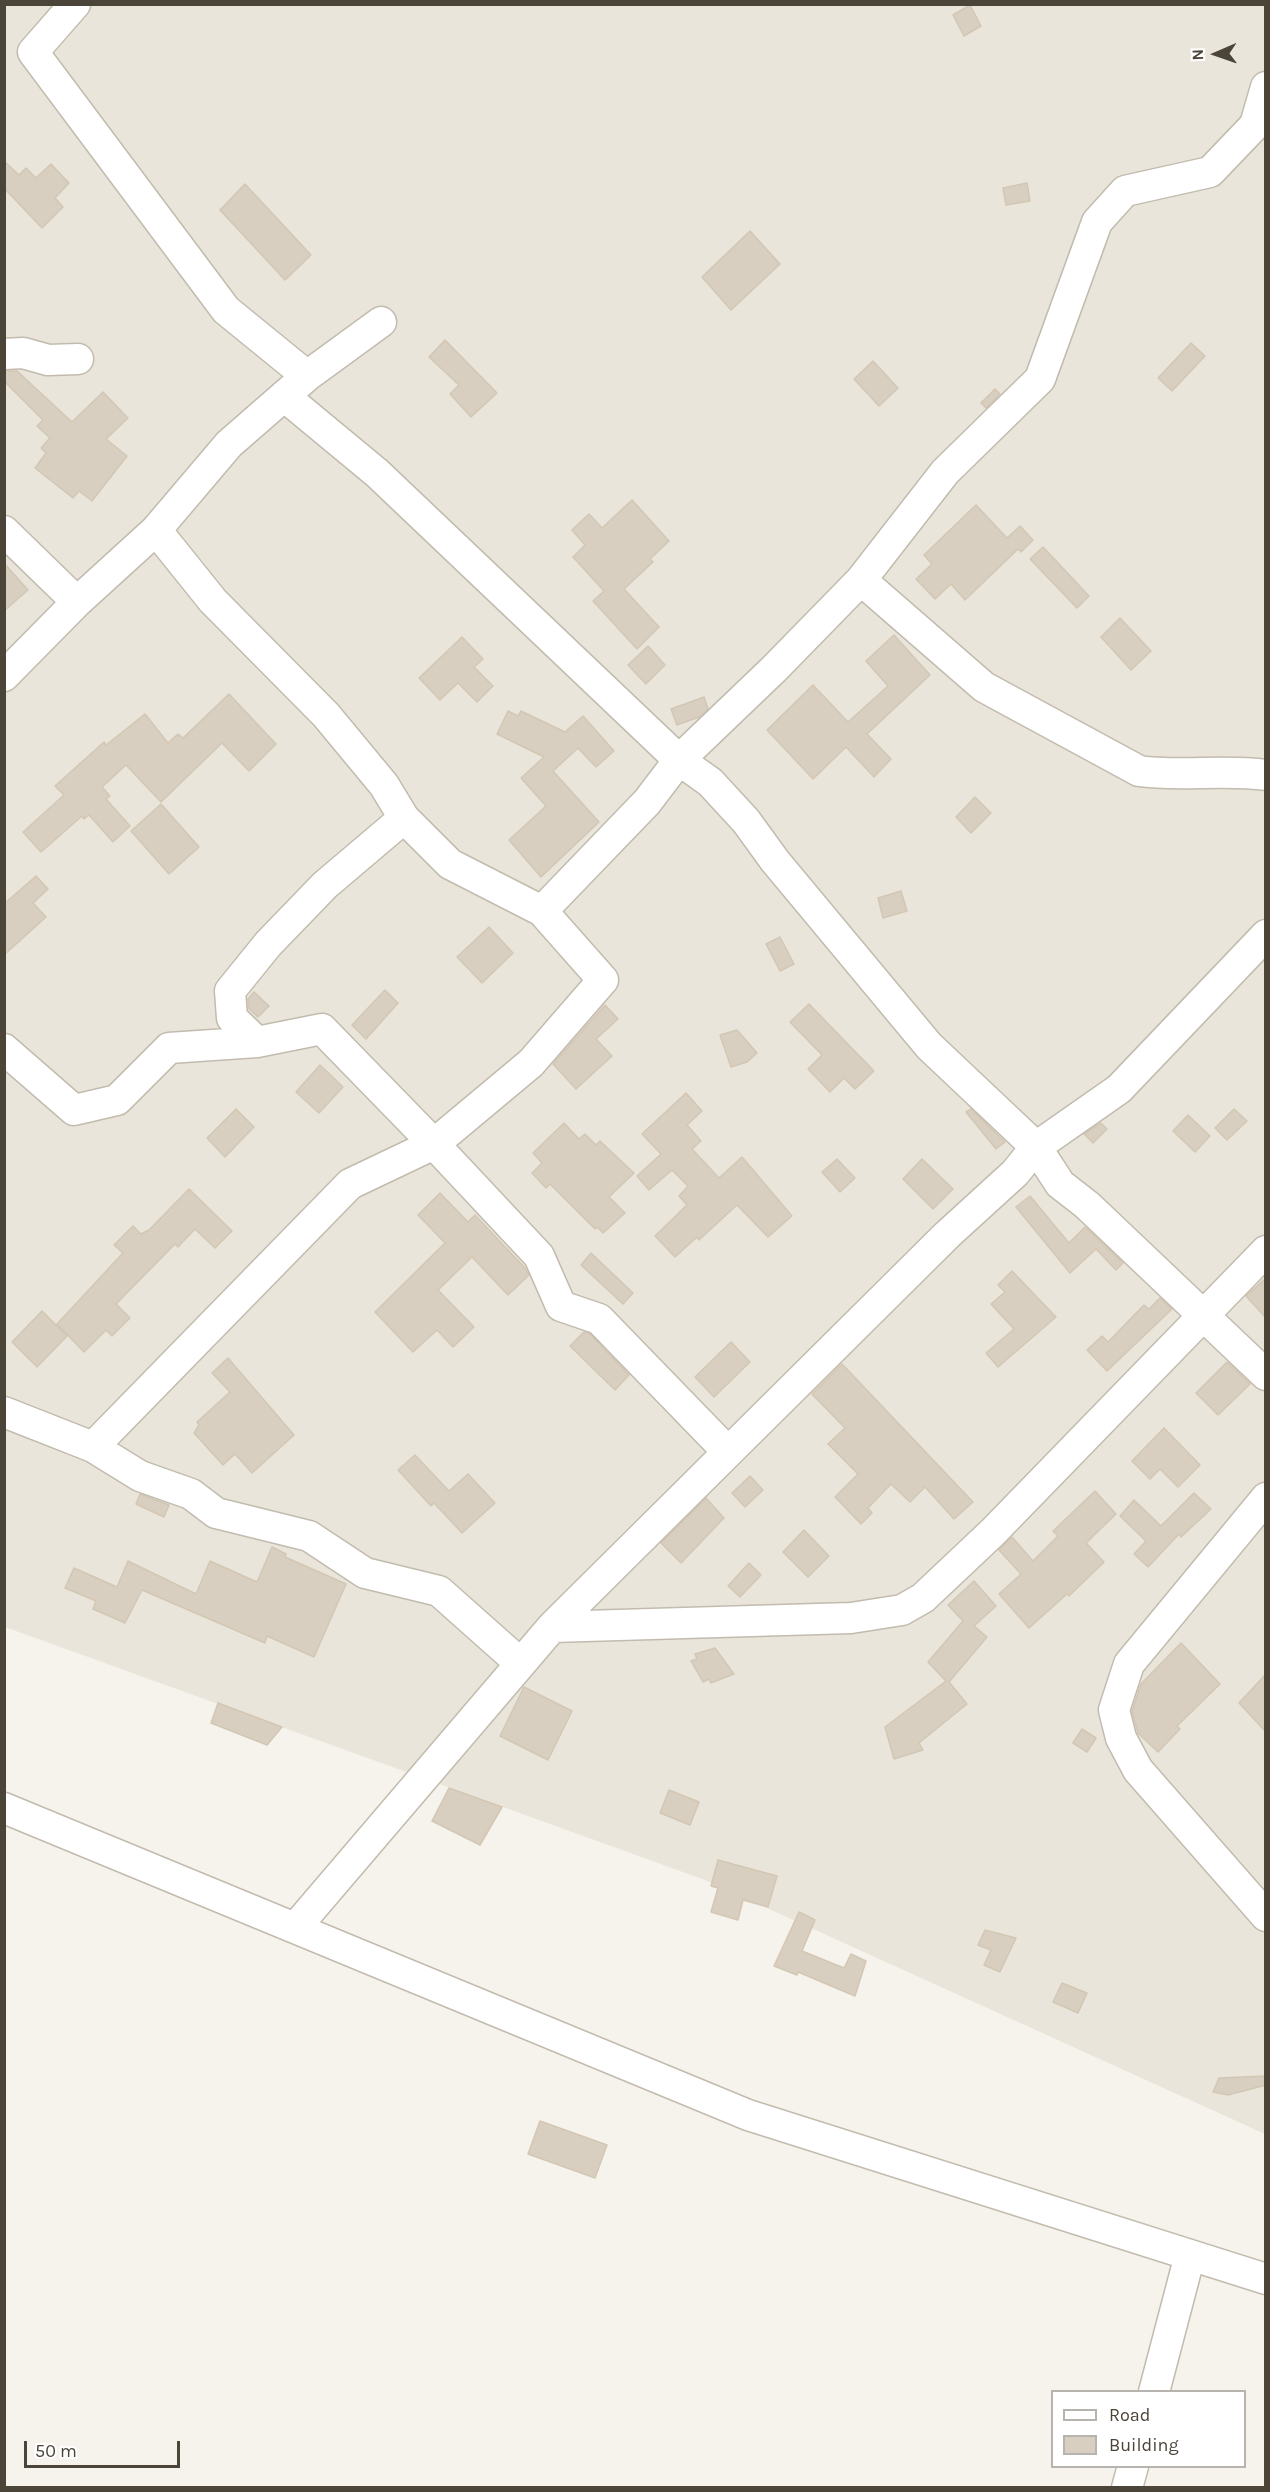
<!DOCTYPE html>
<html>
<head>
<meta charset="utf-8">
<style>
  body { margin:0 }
  #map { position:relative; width:1270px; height:2492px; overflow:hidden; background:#f6f3ec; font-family:Karla,sans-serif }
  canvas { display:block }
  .frame { position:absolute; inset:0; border:6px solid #4b4439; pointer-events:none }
  .legend { position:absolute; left:1051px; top:2390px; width:195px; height:78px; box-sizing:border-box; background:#fff; border:2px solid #b7b4b0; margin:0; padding:8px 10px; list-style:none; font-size:18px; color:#4b4439 }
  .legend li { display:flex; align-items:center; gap:12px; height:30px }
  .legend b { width:30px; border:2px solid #b7b4b0 }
  .north { position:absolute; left:1186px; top:24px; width:60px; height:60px; -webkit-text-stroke:4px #fff; paint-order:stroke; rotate:268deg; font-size:16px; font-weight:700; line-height:24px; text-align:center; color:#4b4439 }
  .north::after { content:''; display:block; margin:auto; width:21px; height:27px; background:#4b4439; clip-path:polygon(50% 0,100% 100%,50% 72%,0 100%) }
  .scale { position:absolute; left:24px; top:2441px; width:156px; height:27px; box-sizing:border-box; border:3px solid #4b4439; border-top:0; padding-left:8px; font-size:18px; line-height:21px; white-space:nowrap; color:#4b4439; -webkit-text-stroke:4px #fff; paint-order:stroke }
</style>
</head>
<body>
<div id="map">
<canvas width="1270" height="2492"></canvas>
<div class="frame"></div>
<ul class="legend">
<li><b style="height:8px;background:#fff"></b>Road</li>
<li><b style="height:16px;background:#d8cfc1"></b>Building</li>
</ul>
<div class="north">N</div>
<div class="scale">50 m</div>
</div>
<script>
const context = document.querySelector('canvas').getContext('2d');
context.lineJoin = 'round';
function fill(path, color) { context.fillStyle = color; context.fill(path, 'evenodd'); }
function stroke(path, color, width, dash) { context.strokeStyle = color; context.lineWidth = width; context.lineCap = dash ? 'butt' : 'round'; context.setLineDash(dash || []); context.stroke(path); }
fill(new Path2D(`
  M4,5H1265V2134L705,1880L5,1627Z`), '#eae5da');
const building = new Path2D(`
  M970,5L981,26L964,36L953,15Z
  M4,161L19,175L26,168L36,178L51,164L69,183L55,198L63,207L42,228L4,188Z
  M1027,183L1030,201L1006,205L1003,188Z
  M245,184L311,255L285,280L220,210Z
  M750,231L780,264L731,310L702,277Z
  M445,340L497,393L471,417L450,394L459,385L429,357Z
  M1191,343L1205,356L1172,391L1158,378Z
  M873,361L898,388L879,406L854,379Z
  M4,371H17L72,422L103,392L128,418L106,439L127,456L92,501L79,491L73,498L35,468L46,453L41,448L50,438L37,426L43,420L4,381Z
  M995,389L1000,394L986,408L981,403Z
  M632,500L669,541L650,559L653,562L624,589L659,627L637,649L593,601L604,591L573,557L585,545L572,530L589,514L602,528Z
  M976,505L1007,538L1020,526L1033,540L1021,552L1018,549L965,600L951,584L935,599L916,579L932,564L924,555Z
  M1043,547L1089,596L1077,608L1030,559Z
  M4,563L28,590L4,611Z
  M1120,618L1151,651L1131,670L1101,637Z
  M894,635L930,675L867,734L891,759L874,777L846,747L813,779L767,730L813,685L848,722L888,686L866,661Z
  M462,637L483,659L474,667L493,686L477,702L458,683L440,700L419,678Z
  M648,646L665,665L646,684L628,665Z
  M229,694L276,744L249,771L222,743L161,802L126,765L102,787L110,796L106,799L130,826L113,842L89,815L84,819L82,816L41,852L23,832L64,795L55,786L104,742L106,745L145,714L168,743L178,734L183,738Z
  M704,697L708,709L699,717L677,725L671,709Z
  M508,711L518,716L521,711L565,732L583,716L614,751L596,767L578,748L553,771L599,822L541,877L509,840L546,806L521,778L544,757L497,734Z
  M975,797L991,813L971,833L956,817Z
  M161,804L199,847L169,874L131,831Z
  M36,876L48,889L33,903L46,917L4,955V904Z
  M901,891L907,911L883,918L878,898Z
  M489,927L513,953L482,983L457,957Z
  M780,937L794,964L780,971L766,944Z
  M385,990L398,1003L366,1039L352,1025Z
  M254,992L269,1006L258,1017L249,1009L248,999Z
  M809,1004L874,1071L855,1089L844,1078L830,1092L808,1069L822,1055L790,1022Z
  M605,1005L618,1019L596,1039L612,1056L576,1089L553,1064Z
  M737,1030L757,1053L747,1062L731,1067L720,1035Z
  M320,1065L343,1087L319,1113L296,1092Z
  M686,1093L702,1111L687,1125L701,1141L692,1149L719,1178L742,1157L792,1216L768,1237L737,1205L699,1240L697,1237L675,1257L655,1236L687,1205L679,1196L688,1186L672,1170L649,1190L637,1176L661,1154L642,1134Z
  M236,1109L254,1127L225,1157L207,1138Z
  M971,1109L1005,1142L996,1149L966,1112Z
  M1234,1109L1247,1121L1227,1140L1215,1128Z
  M1188,1115L1210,1136L1195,1152L1173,1131Z
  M564,1123L579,1139L585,1134L596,1145L600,1141L634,1173L609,1197L625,1213L603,1233L597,1227L595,1229L550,1184L546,1188L532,1173L542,1163L533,1153Z
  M1101,1123L1107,1129L1093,1143L1084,1134Z
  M837,1159L855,1178L840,1192L822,1172Z
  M922,1159L953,1189L933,1209L903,1179Z
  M189,1189L232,1231L215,1248L195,1229L178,1247L175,1244L116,1304L130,1318L112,1336L106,1330L84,1352L57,1324L123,1253L114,1245L133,1226L141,1234L149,1230Z
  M440,1193L468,1222L475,1215L525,1268L529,1275L508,1295L472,1257L438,1290L474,1327L453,1347L437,1330L413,1352L375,1312L445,1243L418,1215Z
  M1030,1196L1069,1243L1085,1227L1123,1263L1116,1270L1096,1249L1070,1273L1016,1207Z
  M591,1253L633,1293L623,1304L581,1265Z
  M1012,1271L1056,1317L998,1367L986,1353L1014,1329L991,1304L1005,1292L998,1285Z
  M1266,1278V1318L1246,1296Z
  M1160,1298L1172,1309L1107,1371L1087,1350L1102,1336L1108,1342L1144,1305L1149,1309Z
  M42,1311L67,1336L37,1367L12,1342Z
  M584,1332L590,1334L629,1375L615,1390L570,1346Z
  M731,1342L750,1362L714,1397L695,1377Z
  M228,1358L294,1435L252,1473L235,1454L223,1465L194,1433L199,1425L197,1422L230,1392L212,1373Z
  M1227,1362L1250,1384L1218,1415L1196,1393Z
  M842,1364L973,1502L954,1519L925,1487L910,1502L891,1484L868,1508L872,1513L861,1524L835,1497L858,1474L828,1444L845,1428L812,1394Z
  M1164,1428L1200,1465L1178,1487L1160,1469L1150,1479L1132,1461Z
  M415,1455L449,1491L468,1474L495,1503L462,1533L434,1503L431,1506L398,1470Z
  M750,1476L763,1490L745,1507L732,1493Z
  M1095,1491L1116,1514L1086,1543L1104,1562L1069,1596L1067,1594L1029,1628L999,1594L1021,1574L999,1550L1012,1537L1033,1561L1058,1536L1053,1531Z
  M1194,1493L1211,1509L1181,1537L1179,1534L1148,1567L1134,1554L1146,1541L1120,1516L1134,1500L1161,1526Z
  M140,1494L169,1505L164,1517L136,1504Z
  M706,1498L724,1518L681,1563L661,1543Z
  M804,1530L829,1556L808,1577L783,1552Z
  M272,1547L286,1554L285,1557L346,1584L314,1657L267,1636L265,1643L142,1590L125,1623L93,1609L96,1601L65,1588L74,1568L117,1587L128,1561L196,1594L210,1561L257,1582Z
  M749,1563L761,1575L740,1597L728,1586Z
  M974,1581L996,1606L974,1626L987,1637L949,1682L967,1704L919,1743L923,1750L894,1759L885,1727L946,1681L928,1662L963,1621L948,1605Z
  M1181,1643L1220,1684L1177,1726L1180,1729L1158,1752L1138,1733L1132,1711L1141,1684Z
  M715,1648L734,1674L711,1683L709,1679L703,1682L691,1661L697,1659L695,1654Z
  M1266,1674V1732L1239,1703Z
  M524,1687L572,1711L548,1760L500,1736Z
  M218,1703L282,1727L267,1745L211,1723Z
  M1082,1729L1096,1738L1087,1752L1073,1743Z
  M449,1788L502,1807L480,1845L432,1821Z
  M669,1790L699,1802L690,1825L660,1813Z
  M718,1860L777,1876L768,1907L743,1900L738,1920L711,1912L718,1888L711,1886Z
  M799,1912L815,1920L802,1951L844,1968L851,1954L866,1961L855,1996L798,1972L797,1975L774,1966Z
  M985,1930L1016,1938L1000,1972L984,1965L991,1950L978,1945Z
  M1062,1983L1087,1993L1078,2013L1053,2002Z
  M1266,2076V2085L1228,2095L1213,2092L1219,2078Z
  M540,2121L607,2145L595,2178L528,2154Z`);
fill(building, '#d8cfc1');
stroke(building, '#d3c7b4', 1.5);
const minor = new Path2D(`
  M75,4L33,52L226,310L307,376
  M4,354L23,353L48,360L78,359
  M284,396L377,473L679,760L710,782L746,821L775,861L929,1046L1036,1147L1119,1089L1266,935
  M156,530L213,601L326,715L384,785L404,818L450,864L542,911
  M4,531L77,602
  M861,580L984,687L1139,771C1180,777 1223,769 1266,775
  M4,676L77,602L156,530L229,444L307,376L381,322
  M4,1049L74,1110L117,1100L169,1048L257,1042L232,1018L230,991L268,944L325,885L404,818
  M4,1412L93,1447L140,1476L191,1494L216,1513L309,1536L365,1573L439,1591L520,1663
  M93,1447L350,1184L434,1144L322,1029L257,1042
  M728,1452L599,1319L561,1306L539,1256L434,1144L531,1063L603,980L542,911L647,802L679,760L774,669L861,580L945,472L1040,379L1097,222L1125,191L1210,172L1255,125L1266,87
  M1266,1498L1129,1664L1114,1710L1121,1738L1138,1770L1266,1916
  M552,1627L851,1618L902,1610L923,1598L993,1532L1266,1251
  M4,1808L748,2115L1266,2279
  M296,1927L552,1627L947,1235L1015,1173L1036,1147L1060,1184L1087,1205L1266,1375
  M1154,2392L1190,2255
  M1127,2488L1133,2466`);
stroke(minor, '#c2bbae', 33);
stroke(minor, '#fff', 30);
</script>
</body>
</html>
